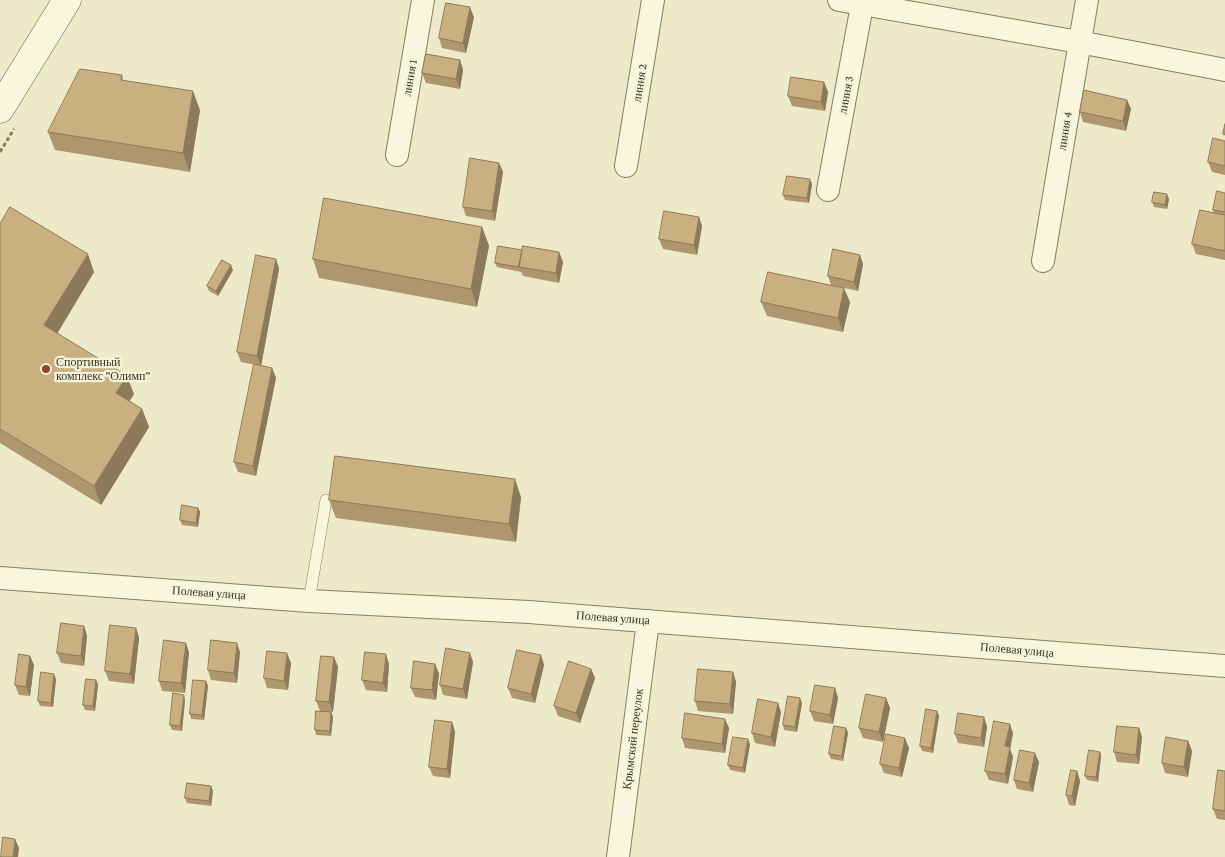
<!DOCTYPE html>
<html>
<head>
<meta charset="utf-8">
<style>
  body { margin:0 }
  canvas { display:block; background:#edeac9 }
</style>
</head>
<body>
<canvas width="1225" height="857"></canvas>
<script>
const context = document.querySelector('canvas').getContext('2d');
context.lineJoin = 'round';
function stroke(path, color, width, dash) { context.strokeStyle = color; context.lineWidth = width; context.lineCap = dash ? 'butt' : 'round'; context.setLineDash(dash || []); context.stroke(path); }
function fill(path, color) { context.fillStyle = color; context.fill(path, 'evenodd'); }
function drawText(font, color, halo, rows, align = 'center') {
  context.font = font + ' "Crimson Pro",serif'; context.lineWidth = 4.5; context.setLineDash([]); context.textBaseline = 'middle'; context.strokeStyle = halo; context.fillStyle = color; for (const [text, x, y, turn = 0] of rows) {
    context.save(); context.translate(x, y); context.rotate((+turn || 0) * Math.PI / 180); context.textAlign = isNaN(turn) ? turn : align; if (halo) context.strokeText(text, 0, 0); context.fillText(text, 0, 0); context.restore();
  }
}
const service = new Path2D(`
  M309,601L326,500`);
const minor = new Path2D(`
  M839,0L1079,42L1225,70
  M397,155L423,0
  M626,166L653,0
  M828,190L863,0
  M1043,261L1087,0
  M0,578L309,601L529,612L1225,666
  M618,857L648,621`);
const secondary = new Path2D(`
  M0,109L67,0`);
stroke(service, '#897e5e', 12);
stroke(minor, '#897e5e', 24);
stroke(secondary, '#6b5f41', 29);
stroke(new Path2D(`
  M0,152L14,129`), '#897e5e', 3, [4, 2.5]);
stroke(service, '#f8f6dc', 11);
stroke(minor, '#f8f6dc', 22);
stroke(secondary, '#f8f6dc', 28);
fill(new Path2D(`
  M474,17L466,53L442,48L439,38Z
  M460,60L463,70L460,89L426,83L422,73Z
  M122,75L123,80L200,110L190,172L55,150L48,132Z
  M824,82L828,92L825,111L792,106L788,96Z
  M1127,100L1131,109L1126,131L1083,122L1080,112Z
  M1225,141V175L1212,172L1208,162Z
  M499,163L503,172L495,221L466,216L463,207Z
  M812,184L809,203L785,200L783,195Z
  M1225,193V260L1196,254L1192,244L1214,213L1213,210Z
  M1169,199L1167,209L1154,207L1152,202Z
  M699,217L702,226L697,255L663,249L659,239Z
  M0,224L94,272L57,333L134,394L129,401L142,409L149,427L101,505L0,443Z
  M482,227L489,246L477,307L319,278L313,259Z
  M522,250L559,252L563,262L559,283L523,276L521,272L497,267L495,263Z
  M860,255L863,264L858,291L831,285L828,276Z
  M276,259L279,269L261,366L241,362L237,352Z
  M233,270L218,296L209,291L207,286Z
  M761,302H850L843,332L767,316Z
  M272,368L276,378L256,476L238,472L234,462Z
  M521,497L516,542L336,518L329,500Z
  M198,508L200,512L198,527L182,525L180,520Z
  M84,626L87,636L84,666L61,663L57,653Z
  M136,628L139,638L134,684L109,681L105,671Z
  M189,652L185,693L162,691L159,681Z
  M240,652L237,683L211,680L208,670Z
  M541,655L544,665L535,703L512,698L508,688Z
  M30,656L34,665L30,696L19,695L15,685Z
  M334,657L338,667L333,712H331L333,717L331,736L316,735L315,730L320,711L316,701Z
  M473,662L467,699L443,695L440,685Z
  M291,663L288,690L267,688L264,678Z
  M389,664L387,692L366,690L362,680Z
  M435,664L439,674L436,700L415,697L411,688Z
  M591,669L595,678L580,723L558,716L554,706Z
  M733,672L736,682L733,714L698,711L695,701Z
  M56,679L53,707L40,706L38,701Z
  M96,680L98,685L95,711L85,710L83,705Z
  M206,681L208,686L204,720L191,719L190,714Z
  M835,688L838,698L833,724L814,721L810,711Z
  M886,698L890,708L883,742L863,738L859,728Z
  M185,700L182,731L172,730L170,725Z
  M802,703L797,732L784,730L783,725Z
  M937,711L939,716L933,753L922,751L920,746Z
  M781,712L775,747L755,743L752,733Z
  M984,717L987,727L984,747L958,743L955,734Z
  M452,722L455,732L450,778L433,776L429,767Z
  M729,728L725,753L685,748L682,738Z
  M846,728L848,733L843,761L831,759L829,754Z
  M1139,728L1142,737L1139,764L1117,762L1114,752Z
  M1013,733L1010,749L1013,757L1008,784L989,780L985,771Z
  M1188,741L1192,751L1188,777L1165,773L1162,763Z
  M750,744L745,773L730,770L728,765Z
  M909,748L902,777L884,773L880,764Z
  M1100,752L1101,756L1098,782L1087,780L1085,776Z
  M1039,762L1033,792L1017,789L1014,780Z
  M1077,771L1080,781L1075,806L1069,805L1066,795Z
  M1225,771V820L1217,819L1213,809Z
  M213,791L211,806L187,803L185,798Z`), '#ae966e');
fill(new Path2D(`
  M470,7L474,17L466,53L463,43Z
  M460,60L463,70L460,89L456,79Z
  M824,82L828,92L825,111L821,102Z
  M193,91L200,110L190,172L183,153Z
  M1127,100L1131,109L1126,131L1123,121Z
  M499,163L503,172L495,221L492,211Z
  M810,179L812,184L809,203L807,198Z
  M1167,194L1169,199L1167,209L1165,205Z
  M699,217L702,226L697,255L694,245Z
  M482,227L489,246L477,307L471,289Z
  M559,252L563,262L559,283L556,273Z
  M88,254L94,272L51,344L44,325Z
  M860,255L863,264L858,291L854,282Z
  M276,259L279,269L261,366L257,356Z
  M231,265L233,270L218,296L216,291Z
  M844,288L850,302L843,332L838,318Z
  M272,368L276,378L256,476L253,466Z
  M127,376L134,394L123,411L116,393Z
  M142,409L149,427L101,505L94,486Z
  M515,479L521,497L516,542L509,524Z
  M198,508L200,512L198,527L196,523Z
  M84,626L87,636L84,666L81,656Z
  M136,628L139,638L134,684L130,674Z
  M186,643L189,652L185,693L181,683Z
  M237,643L240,652L237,683L234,673Z
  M287,653L291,663L288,690L284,681Z
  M470,653L473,662L467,699L463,689Z
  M386,654L389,664L387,692L383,683Z
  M541,655L544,665L535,703L531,694Z
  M30,656L34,665L30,696L26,687Z
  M334,657L338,667L333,712L329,702Z
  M435,664L439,674L436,700L432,690Z
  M591,669L595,678L580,723L576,713Z
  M733,672L736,682L733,714L730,704Z
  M54,674L56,679L53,707L51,703Z
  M96,680L98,685L95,711L93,706Z
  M206,681L208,686L204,720L202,715Z
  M835,688L838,698L833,724L830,715Z
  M184,695L185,700L182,731L180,726Z
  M800,698L802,703L797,732L795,727Z
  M886,698L890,708L883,742L879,732Z
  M778,703L781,712L775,747L771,737Z
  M937,711L939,716L933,753L931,748Z
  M331,712L333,717L331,736L330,731Z
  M984,717L987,727L984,747L981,738Z
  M725,719L729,728L725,753L722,744Z
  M452,722L455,732L450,778L447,769Z
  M1010,724L1013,733L1010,749L1013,757L1008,784L1005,774V746Z
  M846,728L848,733L843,761L842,756Z
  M1139,728L1142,737L1139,764L1136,755Z
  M905,738L909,748L902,777L899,768Z
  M748,739L750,744L745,773L743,768Z
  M1188,741L1192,751L1188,777L1184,767Z
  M1100,752L1101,756L1098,782L1096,777Z
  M1035,753L1039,762L1033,792L1029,783Z
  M1077,771L1080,781L1075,806L1072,796Z
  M211,786L213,791L211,806L209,801Z
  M15,839L19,848L18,857H13Z`), '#8d7a5a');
const building = new Path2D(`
  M446,3L470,7L463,43L439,38Z
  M426,54L460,60L456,79L422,73Z
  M80,69L122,75L121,80L193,91L183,153L48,132Z
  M791,77L824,82L821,102L788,96Z
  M1084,90L1127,100L1123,121L1080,112Z
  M1225,124V135L1223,134Z
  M1213,138L1225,141V166L1208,162Z
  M470,158L499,163L492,211L463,207Z
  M787,176L810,179L807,198L783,195Z
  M1217,191L1225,193V212L1213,210Z
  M1154,192L1167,194L1165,205L1152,202Z
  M324,198L482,227L471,289L313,259Z
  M10,207L88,254L44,325L127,376L116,393L142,409L94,486L0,429V224Z
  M1200,210L1225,215V251L1192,244Z
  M664,211L699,217L694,245L659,239Z
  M498,246L522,250L519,267L495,263Z
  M523,246L559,252L556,273L519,267Z
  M833,249L860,255L854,282L828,276Z
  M256,255L276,259L257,356L237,352Z
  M222,260L231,265L216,291L207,286Z
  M768,272L844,288L838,318L761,302Z
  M254,364L272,368L253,466L234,462Z
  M335,456L515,479L509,524L329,500Z
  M182,505L198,508L196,523L180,520Z
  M61,623L84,626L81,656L57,653Z
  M110,625L136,628L130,674L105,671Z
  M164,640L186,643L181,683L159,681Z
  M211,640L237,643L234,673L208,670Z
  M446,648L470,653L463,689L440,685Z
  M517,650L541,655L531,694L508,688Z
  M267,651L287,653L284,681L264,678Z
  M365,652L386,654L383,683L362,680Z
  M19,654L30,656L26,687L15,685Z
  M321,656L334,657L329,702L316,701Z
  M414,661L435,664L432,690L411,688Z
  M569,661L591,669L576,713L554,706Z
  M698,669L733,672L730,704L695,701Z
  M41,672L54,674L51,703L38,701Z
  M86,679L96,680L93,706L83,705Z
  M193,680L206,681L202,715L190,714Z
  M815,685L835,688L830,715L810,711Z
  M173,693L184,695L180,726L170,725Z
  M866,694L886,698L879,732L859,728Z
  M788,696L800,698L795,727L783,725Z
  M758,699L778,703L771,737L752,733Z
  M926,709L937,711L931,748L920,746Z
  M316,711L331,712L330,731L315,730Z
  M685,713L725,719L722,744L682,738Z
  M958,713L984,717L981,738L955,734Z
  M435,720L452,722L447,769L429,767Z
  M994,721L1010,724L1005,746L1010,747L1005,774L985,771Z
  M834,726L846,728L842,756L829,754Z
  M1117,726L1139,728L1136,755L1114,752Z
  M886,734L905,738L899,768L880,764Z
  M733,737L748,739L743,768L728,765Z
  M1166,737L1188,741L1184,767L1162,763Z
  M1020,750L1035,753L1029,783L1014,780Z
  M1089,750L1100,752L1096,777L1085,776Z
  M1071,770L1077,771L1072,796L1066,795Z
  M1218,770L1225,771V811L1213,809Z
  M187,783L211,786L209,801L185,798Z
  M3,837L15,839L13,857H1Z`);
fill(building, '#caaf80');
stroke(building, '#8d7a5a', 1);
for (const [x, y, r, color] of [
  [46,369,5,"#964530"]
]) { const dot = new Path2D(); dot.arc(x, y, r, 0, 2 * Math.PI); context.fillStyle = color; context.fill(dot); stroke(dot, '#f5f3d8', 2); }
drawText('12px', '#3a3321', '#f5f3d8', [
  ["линия 1",410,78,-80],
  ["линия 2",640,83,-81],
  ["линия 3",846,95,-80],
  ["линия 4",1065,131,-81],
  ["Полевая улица",209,593,4],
  ["Полевая улица",613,618,4],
  ["Полевая улица",1017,650,5],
  ["Крымский переулок",633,739,-83]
]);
drawText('12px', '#3a3321', '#f5f3d8', [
  ["Спортивный",56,362],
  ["комплекс \"Олимп\"",56,376]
], 'left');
</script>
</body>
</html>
